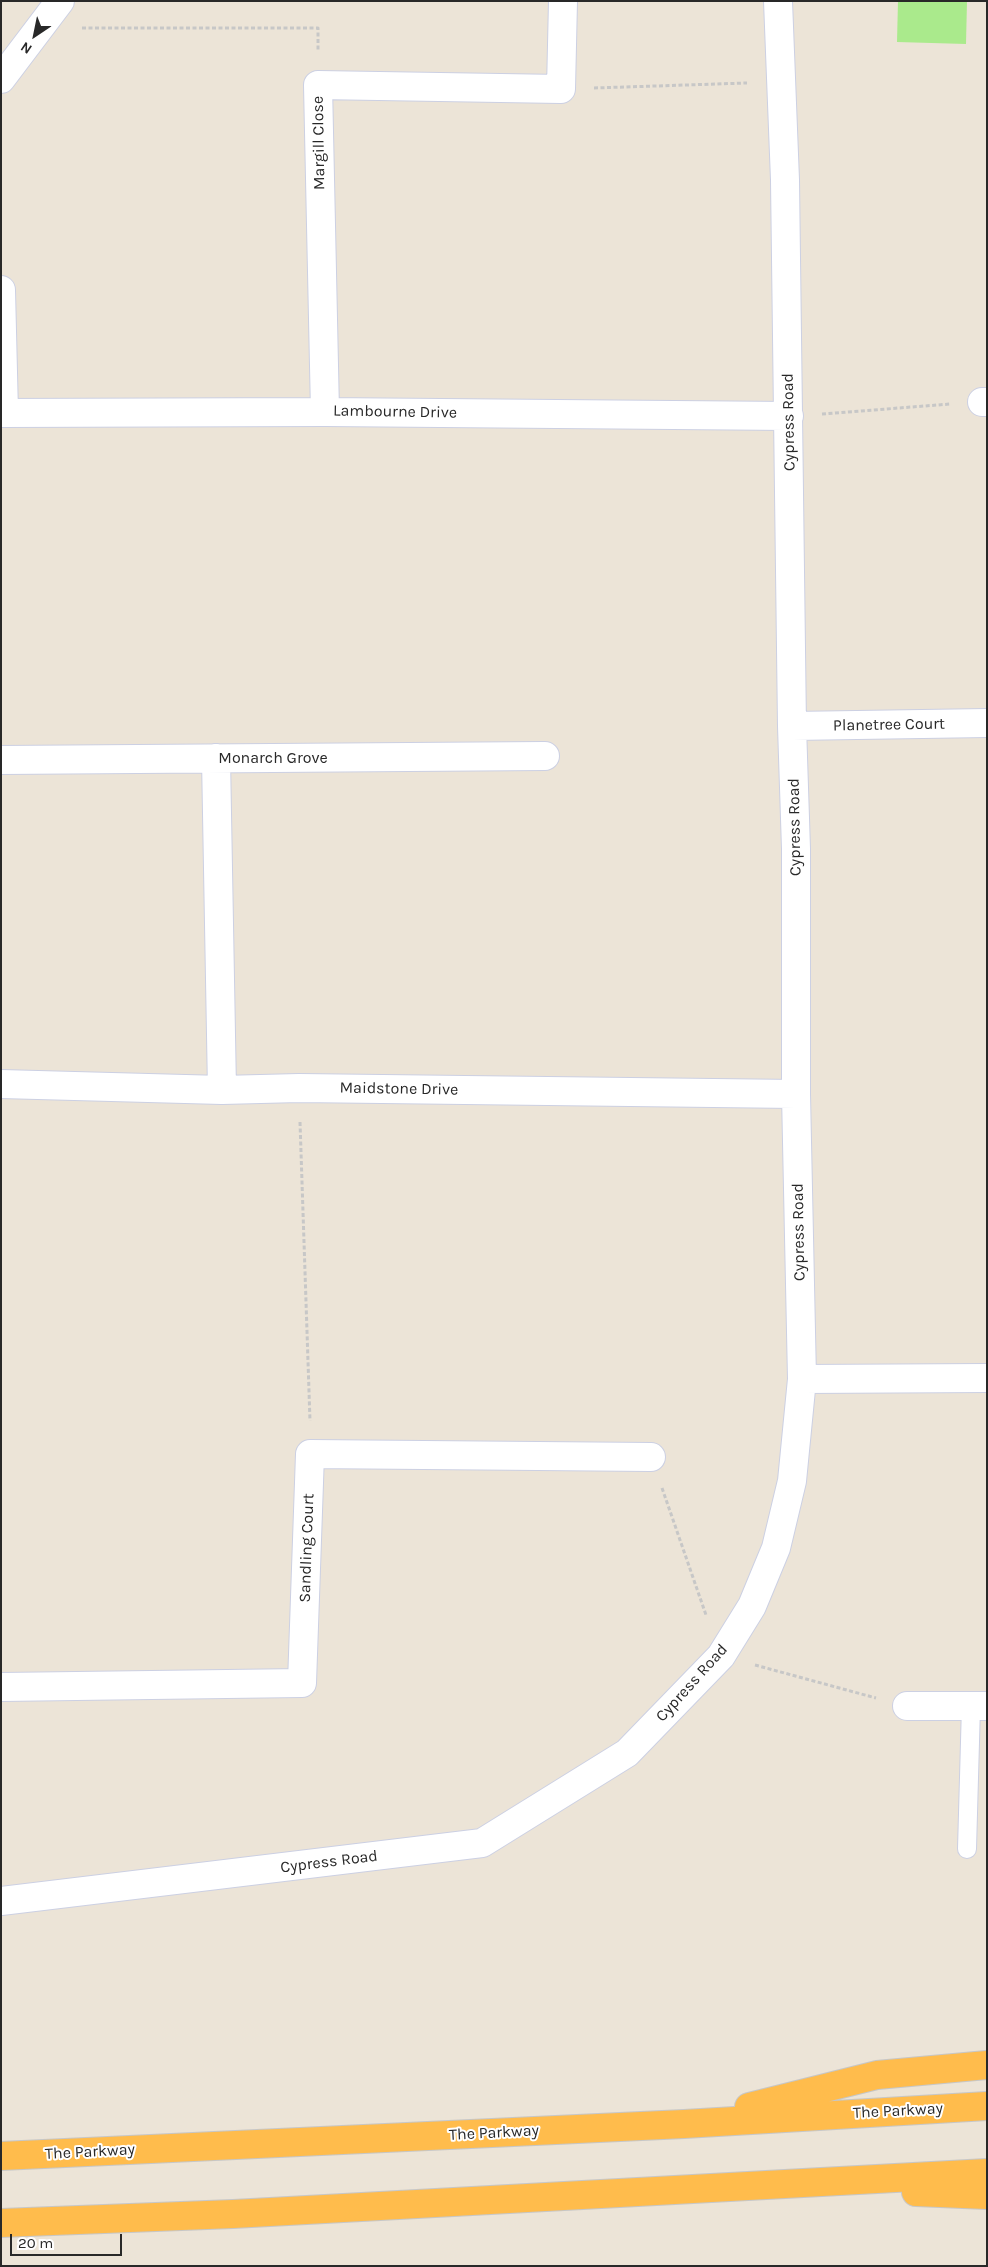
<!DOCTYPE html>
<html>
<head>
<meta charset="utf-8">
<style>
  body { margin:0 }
  #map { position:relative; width:988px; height:2267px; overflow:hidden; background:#ece4d7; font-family:Karla,sans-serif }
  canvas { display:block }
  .frame { position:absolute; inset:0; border:2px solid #282828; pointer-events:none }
  .north { position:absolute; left:10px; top:10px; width:50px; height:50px; -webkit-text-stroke:4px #fff; paint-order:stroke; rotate:214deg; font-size:14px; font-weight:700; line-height:20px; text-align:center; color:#282828 }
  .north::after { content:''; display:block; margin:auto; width:18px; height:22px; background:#282828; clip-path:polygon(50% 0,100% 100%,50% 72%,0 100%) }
  .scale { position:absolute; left:10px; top:2234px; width:112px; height:22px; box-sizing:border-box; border:2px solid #282828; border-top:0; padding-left:6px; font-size:15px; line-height:18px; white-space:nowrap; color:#282828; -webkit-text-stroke:4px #fff; paint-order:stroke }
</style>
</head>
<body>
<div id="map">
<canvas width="988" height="2267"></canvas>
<div class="frame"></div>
<div class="north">N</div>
<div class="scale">20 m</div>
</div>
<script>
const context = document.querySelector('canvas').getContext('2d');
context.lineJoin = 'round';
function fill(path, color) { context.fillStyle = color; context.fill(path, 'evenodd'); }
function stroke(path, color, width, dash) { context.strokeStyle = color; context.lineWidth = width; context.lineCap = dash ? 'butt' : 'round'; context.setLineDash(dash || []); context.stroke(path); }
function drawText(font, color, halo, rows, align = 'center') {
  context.font = font + ' Karla,sans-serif'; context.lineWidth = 4; context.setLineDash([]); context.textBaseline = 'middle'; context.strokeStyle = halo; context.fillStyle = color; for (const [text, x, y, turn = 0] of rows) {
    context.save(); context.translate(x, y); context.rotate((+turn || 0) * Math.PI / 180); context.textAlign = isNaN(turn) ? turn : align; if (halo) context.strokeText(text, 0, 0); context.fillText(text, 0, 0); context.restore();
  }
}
fill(new Path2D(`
  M898,1H967L966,44L897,42Z`), '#aaea8c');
const service = new Path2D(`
  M967,1849L971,1706`);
const minor = new Path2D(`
  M1,79L60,1
  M1,290L4,413
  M982,402H987
  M325,412L318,85L561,89L563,1
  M1,413L325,412L789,416
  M792,726L987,723
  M216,758L222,1090
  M1,760L545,756
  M1,1084L222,1090L299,1088L796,1094
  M802,1379L987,1378
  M1,1687L302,1683L310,1454L651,1457
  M907,1706H987
  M1,1901L482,1843L627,1753L721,1656L752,1606L776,1548L792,1481L802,1379L796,1094V849L792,726L785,180L778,1`);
const trunk = new Path2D(`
  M749,2107L877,2075L987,2065
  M1,2156L684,2124L987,2106
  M916,2192L987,2195
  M1,2223L233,2214L987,2173`);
stroke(service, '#ccd0e3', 20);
stroke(minor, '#ccd0e3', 30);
stroke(trunk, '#c7c7c7', 30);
stroke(new Path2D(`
  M82,28H318V51
  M594,88L747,83
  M822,414L950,404
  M300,1122L310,1421
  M662,1488L706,1615
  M755,1665L876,1698`), '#c7c7c7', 3, [4, 2.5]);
stroke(service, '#fff', 18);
stroke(minor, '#fff', 28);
stroke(trunk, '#ffbc4c', 28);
drawText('16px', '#282828', '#fff', [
  ["Margill Close",319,143,-91],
  ["Lambourne Drive",395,412,1],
  ["Cypress Road",789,422,-91],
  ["Planetree Court",889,725,-1],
  ["Monarch Grove",273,758],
  ["Cypress Road",795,827,-91],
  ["Maidstone Drive",399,1089,1],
  ["Cypress Road",799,1232,-91],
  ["Sandling Court",307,1548,-88],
  ["Cypress Road",692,1683,-48],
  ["Cypress Road",329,1862,-7],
  ["The Parkway",898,2111,-3],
  ["The Parkway",494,2133,-3],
  ["The Parkway",90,2152,-3]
]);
</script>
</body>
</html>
